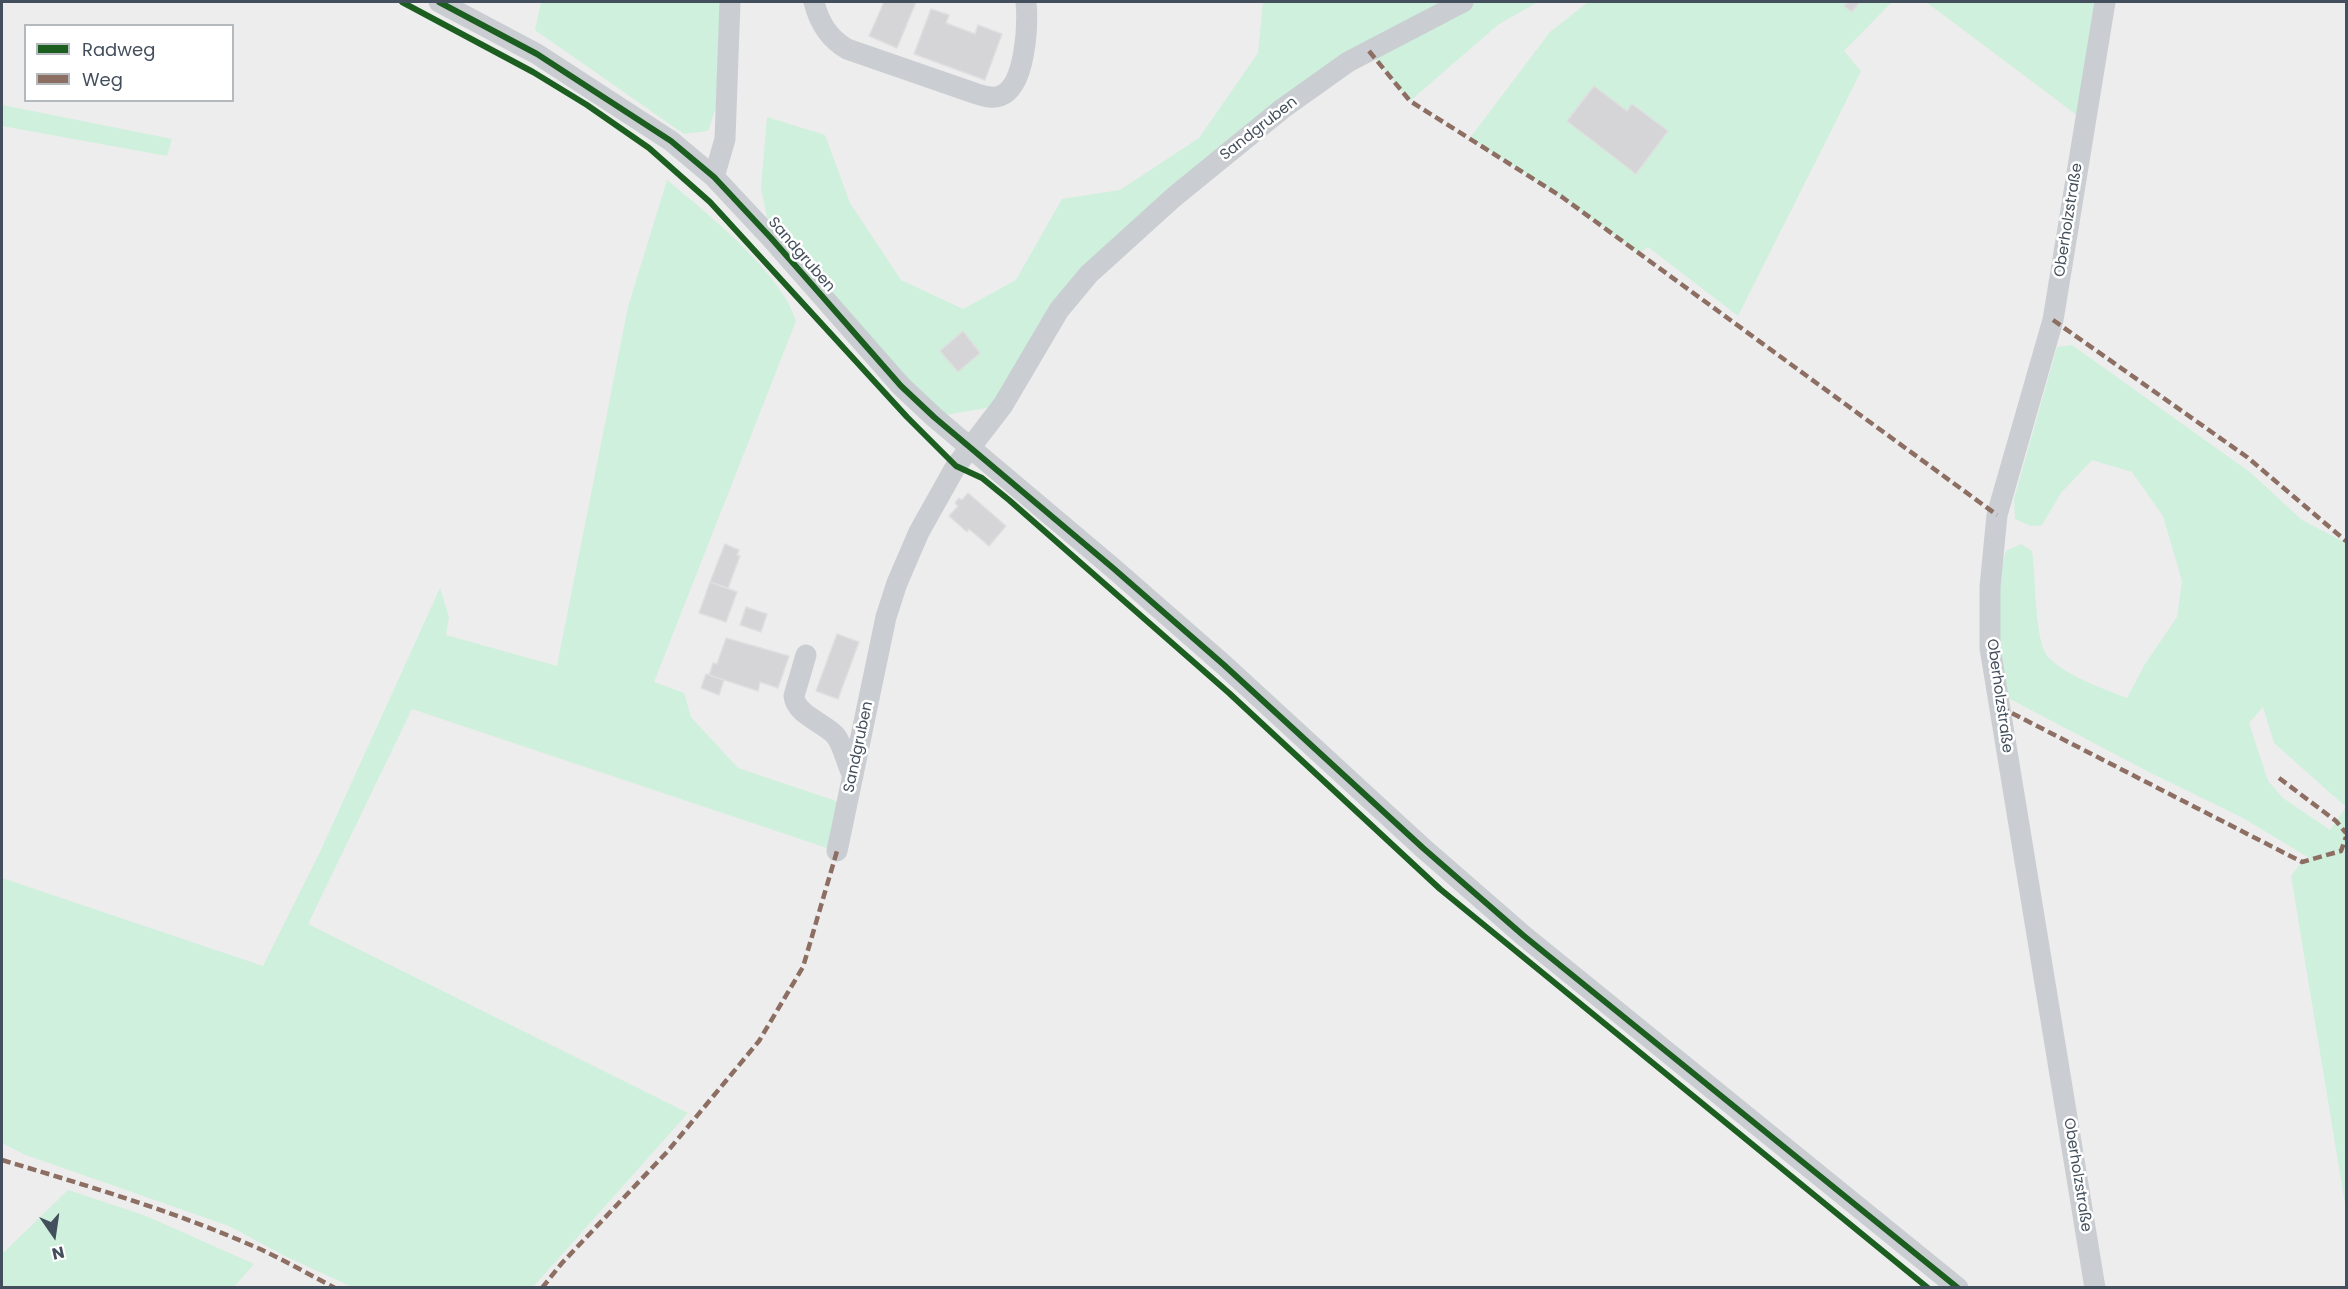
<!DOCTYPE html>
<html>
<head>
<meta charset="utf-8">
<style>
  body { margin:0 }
  #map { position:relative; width:2348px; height:1289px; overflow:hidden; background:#eeeded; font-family:Poppins,sans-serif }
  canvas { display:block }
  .frame { position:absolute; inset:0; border:3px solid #434f5c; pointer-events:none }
  .legend { position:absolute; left:24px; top:24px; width:210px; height:78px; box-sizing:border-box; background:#fff; border:2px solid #b4b9be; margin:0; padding:8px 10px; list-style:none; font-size:18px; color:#434f5c }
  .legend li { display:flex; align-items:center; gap:12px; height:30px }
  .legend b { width:30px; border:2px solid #b4b9be }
  .north { position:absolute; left:24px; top:1205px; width:60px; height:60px; -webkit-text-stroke:4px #fff; paint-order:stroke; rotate:167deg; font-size:16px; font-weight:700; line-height:24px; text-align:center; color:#434f5c }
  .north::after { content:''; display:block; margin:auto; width:21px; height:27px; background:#434f5c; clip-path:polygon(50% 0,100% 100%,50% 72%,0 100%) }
</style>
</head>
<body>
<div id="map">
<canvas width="2348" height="1289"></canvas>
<div class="frame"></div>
<ul class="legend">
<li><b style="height:8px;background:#1b5e20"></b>Radweg</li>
<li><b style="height:8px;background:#8d6e63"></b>Weg</li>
</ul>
<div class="north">N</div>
</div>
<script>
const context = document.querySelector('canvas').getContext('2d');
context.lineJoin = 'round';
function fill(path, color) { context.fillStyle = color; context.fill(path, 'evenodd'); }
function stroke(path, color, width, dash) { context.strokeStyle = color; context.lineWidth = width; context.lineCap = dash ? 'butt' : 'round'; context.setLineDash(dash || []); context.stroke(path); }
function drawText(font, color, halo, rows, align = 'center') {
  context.font = font + ' Poppins,sans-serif'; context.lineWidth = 5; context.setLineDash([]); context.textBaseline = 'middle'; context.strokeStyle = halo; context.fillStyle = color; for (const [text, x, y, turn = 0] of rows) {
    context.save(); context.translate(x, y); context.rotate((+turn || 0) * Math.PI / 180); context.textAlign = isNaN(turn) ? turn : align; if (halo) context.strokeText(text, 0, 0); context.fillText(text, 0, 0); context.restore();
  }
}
fill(new Path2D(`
  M541,2H728L727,76L708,131L684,134L535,30Z
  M1263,2H1538L1499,24L1410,101L1369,51L1089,274L1003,405L934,417L771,238L761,188L767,117L825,135L850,203L901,280L963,309L1016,280L1062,199L1120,190L1199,138L1258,53Z
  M1588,2H1892L1844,51L1861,71L1738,316L1648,247L1639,253L1562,197L1470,138L1550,32Z
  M1926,2H2105L2085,122L2066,107Z
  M2,105L172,139L167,156L2,126Z
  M667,180C706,212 756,253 784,296C789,303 793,313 796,321L654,682L684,693L691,717L738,768L839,802L830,849L412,709L308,924L688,1113L533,1287H352L285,1256L229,1226L23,1154L2,1143V878L263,966L320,852L440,588L449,617L446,635L557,666L628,307Z
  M2072,345L2251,473L2302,520L2346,543V807L2274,743L2263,707L2249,723L2268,781L2283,798L2330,830L2346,807V1210L2291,876L2302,862L2311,859L2243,818L2149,772L2008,698L2000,649L1998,581L2006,551L2021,544L2032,551C2036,575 2034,641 2048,657C2066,676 2104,689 2127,698L2145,664L2177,617L2182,581L2163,516L2132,472L2092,460L2061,493L2042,525L2031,526L2015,519L2014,499L2057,347Z
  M68,1190L146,1216L254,1264L234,1287H2V1254Z`), '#cef0dc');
const building = new Path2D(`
  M884,2H916L897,48L869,36Z
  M1848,2H1860L1852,12L1844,6Z
  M931,9L949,15L946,23L975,34L978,25L1002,34L985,80L914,54Z
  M1594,86L1627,111L1632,104L1668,131L1636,174L1567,121Z
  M963,331L980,353L958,372L940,351Z
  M968,493L1006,526L989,546L969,529L967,532L949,516L958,506L955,503L959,498L962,500Z
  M725,544L739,550L737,555L740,556L728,588L710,582Z
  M710,582L737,592L726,622L699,613Z
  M746,607L767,614L761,632L740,625Z
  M837,634L859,642L838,699L816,691Z
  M726,638L789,656L778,688L760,682L758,691L709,675L713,663L717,664Z
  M706,674L724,680L719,695L701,688Z`);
fill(building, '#d5d5d7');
stroke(building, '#dfdfe0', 1.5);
stroke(new Path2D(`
  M439,2L537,54L671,141L714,177L771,238L901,386L934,417L1113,568L1224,665L1423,848L1524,936L1958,1288
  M814,2C819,22 828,38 847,49L977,94C984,96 992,99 1000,96C1026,87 1028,24 1026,2
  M714,177L725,139L730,2
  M806,655L794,696C796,715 823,722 835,735C844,746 846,763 853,776
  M837,851L886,617L897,583L919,532L956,466L1003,405L1059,310L1089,274L1174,197L1282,109L1348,62L1463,2
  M2095,1288L1990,648V587L1997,515L2053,320L2105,2`), '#caced2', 21);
stroke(new Path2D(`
  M1369,51L1410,101L1562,197L1997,515
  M2053,320L2247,457L2346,541
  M2000,707L2302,862L2341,851L2346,837
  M2279,778L2336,821L2346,833
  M2,1160C85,1185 173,1211 253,1246C281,1258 308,1274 335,1288
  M542,1288L562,1263L667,1152L759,1041L803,967L837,851`), '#8d6e63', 4.5, [9, 4.5]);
stroke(new Path2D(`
  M402,2L533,72L587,105L649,148L710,202L907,417L956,466L982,478L1009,500L1229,693L1440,889L1928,1288
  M439,2L537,54L671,141L714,177L771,238L901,386L934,417L1113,568L1224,665L1423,848L1524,936L1958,1288`), '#1b5e20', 6);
drawText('15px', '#434f5c', '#fff', [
  ["Sandgruben",1259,129,-38],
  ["Oberholzstraße",2069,220,-81],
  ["Sandgruben",801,255,49],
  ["Oberholzstraße",1999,696,82],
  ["Sandgruben",859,747,-78],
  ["Oberholzstraße",2077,1175,81]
]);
</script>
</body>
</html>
